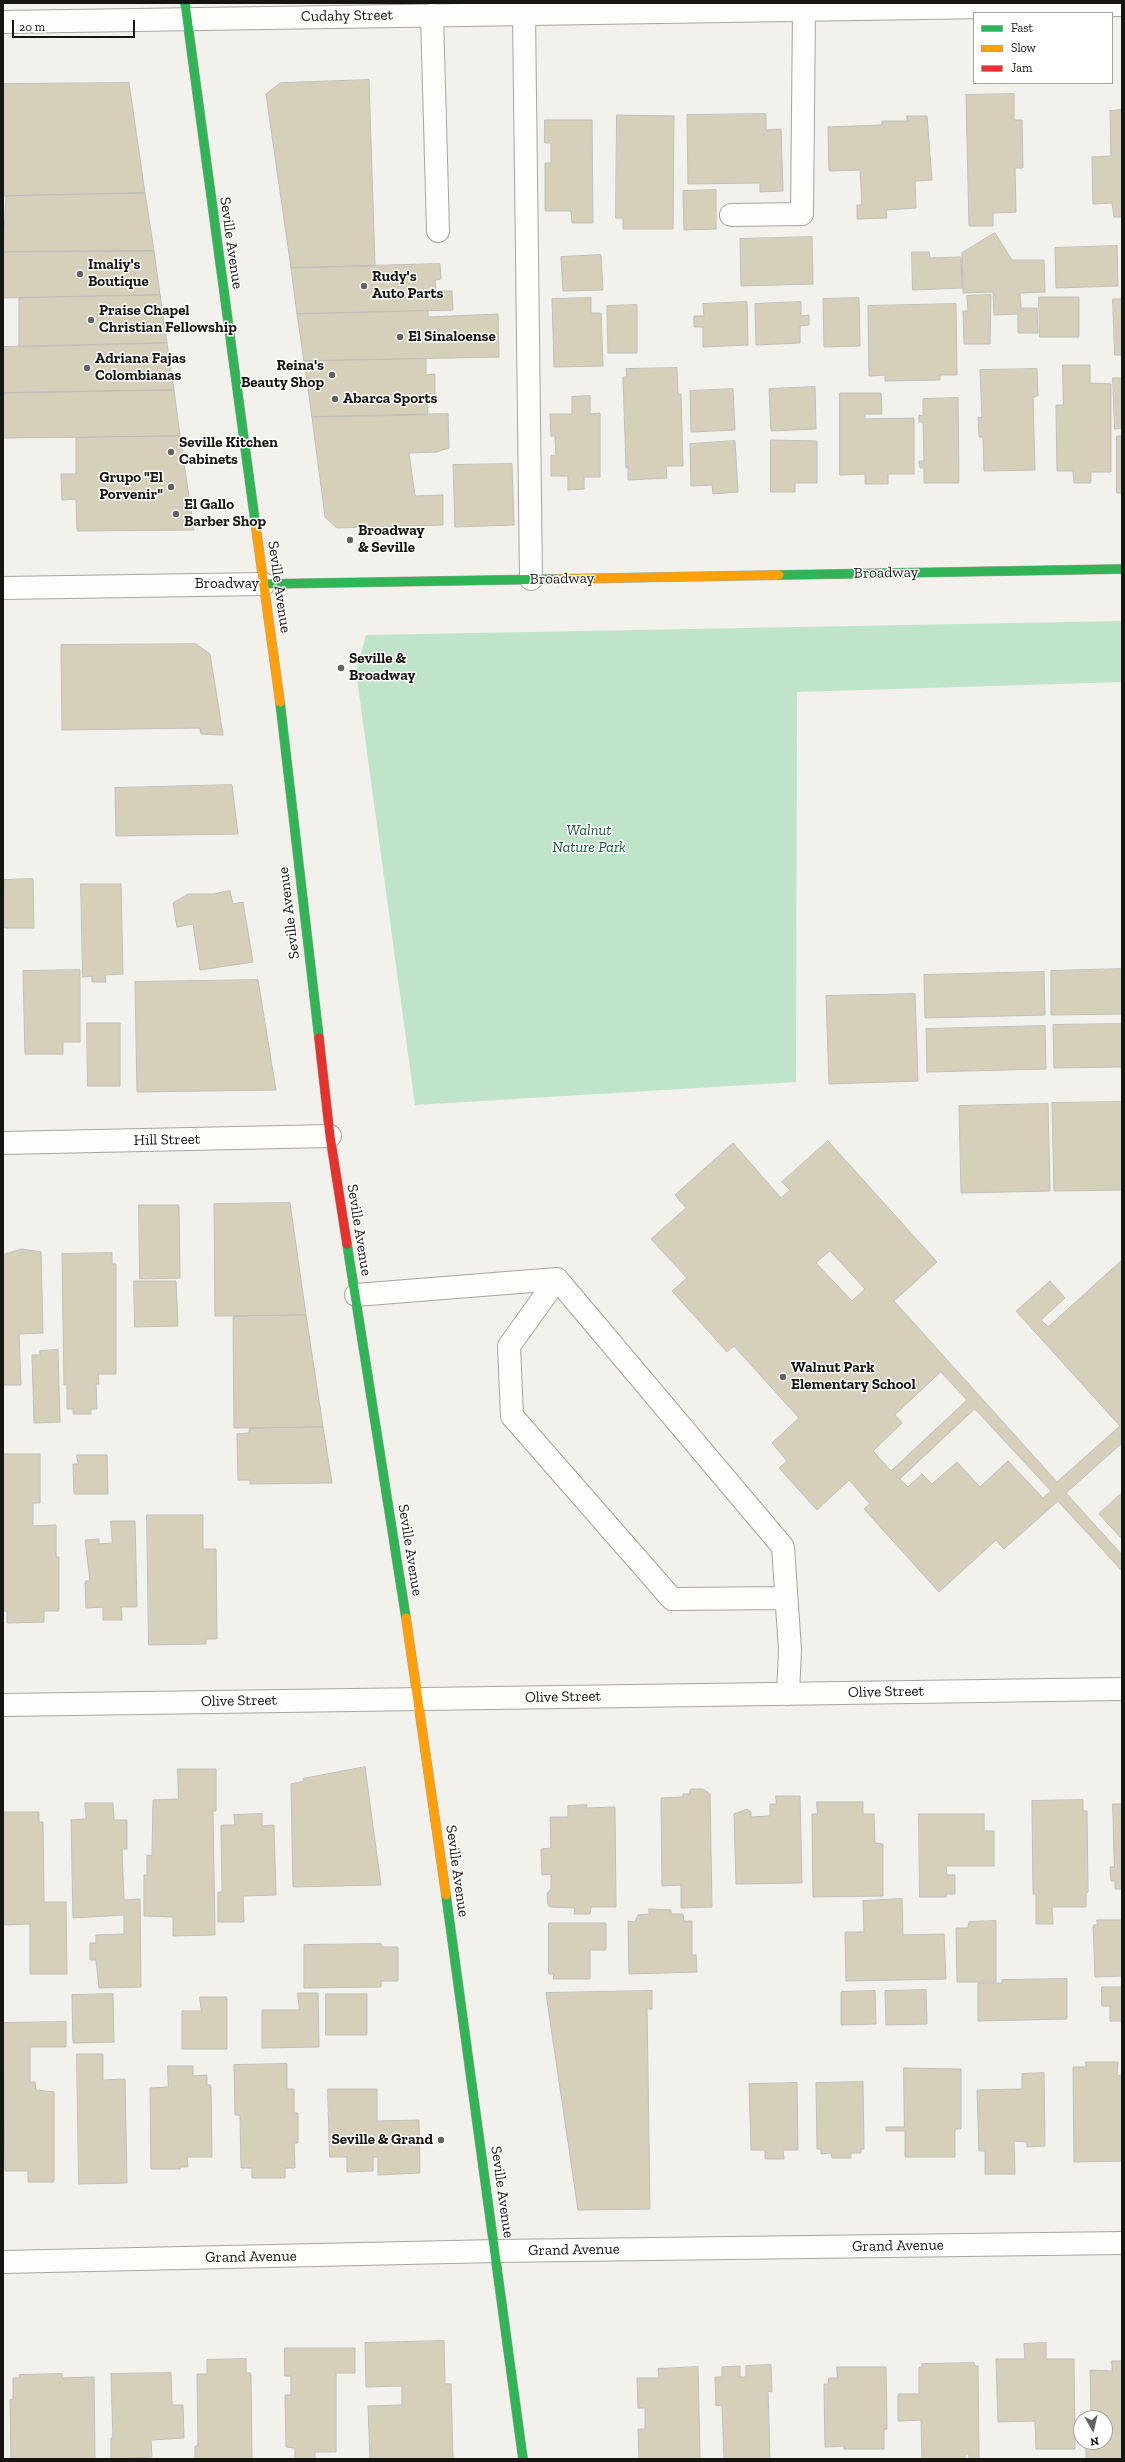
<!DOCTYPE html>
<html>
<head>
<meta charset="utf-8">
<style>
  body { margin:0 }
  #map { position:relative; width:1125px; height:2462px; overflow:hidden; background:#f2f1ec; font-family:"Zilla Slab",serif }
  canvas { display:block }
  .frame { position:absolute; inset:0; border:4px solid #161511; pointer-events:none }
  .legend { position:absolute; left:973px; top:12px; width:140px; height:72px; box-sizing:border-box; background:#fff; border:1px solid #a2a1a0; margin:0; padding:5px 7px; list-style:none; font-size:12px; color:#161511 }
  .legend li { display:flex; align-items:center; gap:8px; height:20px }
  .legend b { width:20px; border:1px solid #a2a1a0 }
  .north { position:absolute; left:1073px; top:2410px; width:40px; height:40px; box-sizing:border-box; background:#fff; border:1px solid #a2a1a0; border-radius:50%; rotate:172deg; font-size:11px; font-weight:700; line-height:16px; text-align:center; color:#161511 }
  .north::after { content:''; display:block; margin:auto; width:14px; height:18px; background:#63625e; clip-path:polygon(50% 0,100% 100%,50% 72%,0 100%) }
  .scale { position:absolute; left:12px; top:20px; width:123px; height:18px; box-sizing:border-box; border:2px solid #161511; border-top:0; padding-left:5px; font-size:12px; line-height:14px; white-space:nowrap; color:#161511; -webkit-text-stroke:3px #fff; paint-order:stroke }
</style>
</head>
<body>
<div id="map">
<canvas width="1125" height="2462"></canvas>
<div class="frame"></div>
<ul class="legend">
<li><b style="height:5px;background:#30b455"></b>Fast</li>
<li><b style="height:5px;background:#ff9f0a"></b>Slow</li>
<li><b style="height:5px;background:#e5322d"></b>Jam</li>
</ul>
<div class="north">N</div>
<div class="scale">20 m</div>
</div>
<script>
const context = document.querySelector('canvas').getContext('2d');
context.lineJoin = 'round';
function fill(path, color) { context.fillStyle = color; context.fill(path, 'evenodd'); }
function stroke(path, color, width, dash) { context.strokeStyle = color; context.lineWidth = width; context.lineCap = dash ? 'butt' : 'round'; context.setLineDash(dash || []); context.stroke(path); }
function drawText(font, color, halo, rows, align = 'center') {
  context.font = font + ' "Zilla Slab",serif'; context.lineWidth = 3; context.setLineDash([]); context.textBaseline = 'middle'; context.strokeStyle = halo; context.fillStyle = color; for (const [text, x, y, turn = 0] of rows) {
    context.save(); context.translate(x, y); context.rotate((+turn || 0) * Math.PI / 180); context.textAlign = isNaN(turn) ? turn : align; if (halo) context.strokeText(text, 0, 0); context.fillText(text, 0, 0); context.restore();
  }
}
fill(new Path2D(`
  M1122,621V682L797,692L796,1082L415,1105L356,671L366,635Z`), '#c0e4c9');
const building = new Path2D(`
  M369,80L375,266L291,268L266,94L280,83Z
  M129,83L145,193L3,196V84Z
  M1014,94V120H1022L1023,168H1015L1016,212L993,213V226H969L966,95Z
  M1122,110V217H1114L1112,203L1093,204L1092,157L1111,156L1110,111Z
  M766,114V130L781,129L783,191L760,192V183L688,184L687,115Z
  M617,115L674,116L673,229H623V218H616Z
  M907,116H927L932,180L915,181L916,208L886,210L887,218L857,219V205H862L860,170L829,171L828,127L882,125V121H907Z
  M545,120H592L593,223H572L571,211H545V163H551V143H545Z
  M716,190V229L684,230L683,191Z
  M145,193L154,251L3,252L6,196Z
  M995,233L1012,260H1044L1045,292L1020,293L1021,308H1037L1038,333H1018V314L994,315L993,292L963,293L962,253Z
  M812,237L813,284L741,286L740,239Z
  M1117,246L1118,286L1056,288L1055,248Z
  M154,251L160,295L3,298V252Z
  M912,252H929L930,258L961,257L962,288L913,290Z
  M601,255L603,290L563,291L561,257Z
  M440,264L441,279L435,280L436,291H452L453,310L297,314L291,268Z
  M160,295L167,343L19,347V298Z
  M991,295L990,344H964L963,311H968L967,296Z
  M1039,297H1079V337H1040Z
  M591,298V313H601L603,366L554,367L552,299Z
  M859,298L860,346L824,347L823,299Z
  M1113,299H1122V355H1115Z
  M747,302L748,345L703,347V327H694V316H704L703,304Z
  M801,302V316L809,315V325L800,326V343L756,345L755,304Z
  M956,304L957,375H940V380L885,381V375L869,376L868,306Z
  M637,305V353H608L607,306Z
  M428,311V317L498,314L499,357L304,361L297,314Z
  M167,343L174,390L3,393V347Z
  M426,359V375L435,374V395L427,396L428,415L312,417L304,361Z
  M1063,365H1090V383L1111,384V472H1091V483H1074L1073,471H1057L1056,405H1063Z
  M677,368L678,394H681L683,466H666L667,478L628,480V467L626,468L623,377H627L626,369Z
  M1037,369L1038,396L1033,397L1035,470L984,471L983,437H979L978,417L982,418L980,370Z
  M1113,378H1122V428L1115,429Z
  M815,387L816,429L771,431L769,389Z
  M733,389L735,430L691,432L690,391Z
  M174,390L180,436L3,438V393Z
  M840,393H881L882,414H865V419L914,418V474H888V484H865V474L840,475Z
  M590,396V414L600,413V477H584V489L568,490V476H551V455L556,456L555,436H551L550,414H572V397Z
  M958,398L959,483H924V468H920L919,461H924L923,422H919V415L923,416V399Z
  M448,414L449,448L436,452L409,453L415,496L443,495V525L337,528L325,517L312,417Z
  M180,436L194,530L77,531L76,499L62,500L61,474H76V438Z
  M1117,436H1122V493H1117Z
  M771,440L817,441V483H795V492H771Z
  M735,441L738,492L713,494L712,485L691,486L690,444Z
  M512,464L514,525L455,527L453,465Z
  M196,644L210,654L223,735L201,734L200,728L62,730L61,645Z
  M232,785L238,834L116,836L115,788Z
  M33,879L34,928H5L3,926L4,880Z
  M81,884H121L123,974L105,975L106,982H92V976L83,977Z
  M230,891L233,904L243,902L253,962L200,970L193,924L177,927L173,903L188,894H213Z
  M1122,969V1014L1051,1015V971Z
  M80,970V1042H63V1054H25L23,971Z
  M1044,972L1045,1015L925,1018L924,975Z
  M258,980L276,1090L137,1092L135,982Z
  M915,994L918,1081L829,1084L826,996Z
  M87,1023H120V1086H88Z
  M1122,1024V1067L1054,1068L1053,1025Z
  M1045,1026L1046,1069L927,1072L926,1029Z
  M1122,1102V1190L1054,1191L1052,1103Z
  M1048,1104L1050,1191L961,1193L959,1106Z
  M828,1141L937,1262L894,1301L1057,1482L1120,1426L1016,1311L1050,1281L1065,1298L1041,1320L1048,1327L1122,1260V1443L1066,1493L1122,1555V1571L1058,1501L1004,1549L996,1540L939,1592L864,1509L870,1504L849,1480L817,1510L779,1468L787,1461L772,1443L799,1418L734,1346L727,1352L672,1291L687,1278L651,1239L686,1208L675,1195L733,1143L781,1198L790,1190L782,1182ZM830,1251L865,1289L852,1301L816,1263ZM941,1372L967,1400L891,1471L873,1451L902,1423L895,1415ZM975,1409L1051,1491L1043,1498L1008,1461L980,1487L957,1462L932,1484L922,1474L908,1487L900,1479Z
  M290,1203L306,1315L215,1316L214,1204Z
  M139,1205H179L180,1278L140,1279Z
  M22,1249L41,1252L43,1333L19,1334L21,1385H3V1255Z
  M112,1253V1264H116V1374H98L99,1384H96L97,1409H91V1414H73V1409H67V1385H64L62,1254Z
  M134,1281H176L178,1326L135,1327Z
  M306,1315L323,1427L234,1428L233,1317Z
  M58,1350L60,1422L34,1423L32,1355H40V1351Z
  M323,1427L332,1483L250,1484V1480H238L237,1434L249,1433V1429Z
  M3,1454H40V1503H33V1526L56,1525V1557H59V1611H44V1622L7,1623V1611H3Z
  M77,1455H107L108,1494H74L73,1464H78Z
  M1122,1493V1539L1099,1514Z
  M147,1515H203V1549H216L217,1639H206V1644L149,1645Z
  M111,1521H135L137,1607H121L122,1620H103V1607L86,1608L85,1581H90L85,1540L99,1539V1544L112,1543Z
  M365,1767L381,1885L293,1887L291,1784L304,1781L303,1779Z
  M178,1769H216V1811H213L215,1935L173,1936V1917L144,1916V1875H147V1855L152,1856L153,1800L178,1799Z
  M691,1789H703L710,1794L712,1907L681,1908V1885L662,1886L661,1798L683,1797V1794H689Z
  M776,1796H800L802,1883L736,1884L734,1814L747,1809L751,1812V1817L770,1816V1804H776Z
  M1083,1800V1811H1087L1088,1892L1086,1893V1907H1052L1053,1924H1036V1894H1033L1032,1801Z
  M817,1802H863V1814H874L875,1843L883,1844V1896L813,1897L812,1814H817Z
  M85,1803H113L114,1820H127V1849H122L124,1900L140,1899L141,1987L99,1988L96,1960H90V1943H96V1935L124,1934V1915L73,1918L71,1820L86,1819Z
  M1113,1804H1122V1889H1115V1881H1111L1110,1867H1114Z
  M587,1805L586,1808L615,1807L616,1907H591L590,1914H574L575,1908L551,1907L548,1905L547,1894L551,1889V1874L542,1875L541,1849L551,1848L550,1817H568V1806Z
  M3,1812H39V1822H43L44,1902H66L67,1974H30V1924L3,1925Z
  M262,1814V1826L274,1825L276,1895L243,1896L244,1922H218V1892H222L221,1825H235L234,1815Z
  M919,1814H984V1831H994V1866H946L947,1875H955V1894H946V1897H920Z
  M902,1899L903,1935L944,1934L946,1979L846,1981L845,1932H864L863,1901Z
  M649,1909L671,1910V1914H683L684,1921H692V1955H696L697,1972L629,1974L628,1921L635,1922L638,1915L649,1914Z
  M1097,1920H1122V1976L1095,1977L1093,1925H1097Z
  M996,1921V1982H957L956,1928H968L969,1922Z
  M549,1923H606V1950H590V1979H553L554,1974H549Z
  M381,1944L382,1947H398V1981H381V1987L304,1988V1945Z
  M1067,1979V2019L978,2021V1983H1002V1980Z
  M1102,1987H1122V2021H1110V2006H1102Z
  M926,1990L927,2024L886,2025L885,1991Z
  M652,1991V2009H647L650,2209L578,2210L546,1993Z
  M875,1991L876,2024L841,2025V1992Z
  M298,1993H318L319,2047L262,2048V2010H299Z
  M113,1994L114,2042L73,2043L72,1995Z
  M326,1994H367V2035H326Z
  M200,1997H227V2049H182V2011H201Z
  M66,2022V2047H30V2082H35L36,2090L54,2092V2182H28V2171H5L3,2023Z
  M77,2054H103V2080L125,2079L127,2183L79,2184Z
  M1086,2062H1118L1117,2075L1121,2076L1122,2069V2161L1074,2162L1073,2067H1086Z
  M287,2064V2089H294V2113H298V2143H294L295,2168H285V2178H252V2168H241L240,2115H235L234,2065Z
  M168,2066H193V2076L207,2075V2085H211L212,2157H187L188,2167H181L180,2169H151L150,2088L168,2087Z
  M904,2068L961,2069V2129H955V2157H905V2131H886V2127H904Z
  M1044,2073L1045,2146L1027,2147V2142L1014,2141L1015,2174H985V2151H979L977,2090L1022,2089V2074Z
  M863,2082L864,2149H861V2153H851V2158H832L831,2153L821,2154V2149H817L816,2083Z
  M797,2083L798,2150H783L784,2159H765V2150H751L749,2084Z
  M328,2089H377V2121L419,2120L420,2173L378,2175V2157H373V2171L347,2172V2157H330Z
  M444,2341L445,2384H451L453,2459H370L368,2406L402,2405V2386L366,2387L365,2343Z
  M1046,2343V2359H1074L1075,2449H1036L1035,2421L998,2422L996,2359H1025L1024,2344Z
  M285,2348H355V2373H336V2452H315V2459H295V2448L286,2447L285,2395H291V2376H285Z
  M246,2359V2373H251L252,2459H195V2446H198L197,2374H207V2360Z
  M1112,2361H1122V2459H1086V2442H1105V2418H1091L1090,2370L1112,2371Z
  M974,2363L975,2366H978L979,2459H969V2454H965V2459H922L921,2420L898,2421V2394H919V2367H922V2364Z
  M771,2365L772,2392L768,2391L770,2459H724L722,2405L716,2406L715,2377H722V2367L740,2366V2377H746V2366Z
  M698,2367L700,2459H639L638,2429H645V2408H638L637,2378H659L658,2369Z
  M837,2367H886L887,2429H884V2449H844V2446L825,2447L824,2384H828L829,2378H837Z
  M171,2373L172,2405H183L184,2438L151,2440L152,2457L111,2459V2438H113L111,2374Z
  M62,2374V2378L94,2377L95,2459H11L10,2400L13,2399V2378H20L19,2375Z`);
fill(building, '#d6d0bb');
stroke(building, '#bfbeba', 1);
const lane = new Path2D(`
  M524,14L531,579
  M432,15L438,231
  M731,215L802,214L804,10
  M557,1279L509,1346L512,1416L672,1599L786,1598
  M356,1295L557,1279L783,1547L790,1650L788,1694`);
const street = new Path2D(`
  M3,22L1122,5
  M3,588L264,584
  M3,1143L330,1136
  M3,1705L1122,1689
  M3,2262L496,2251L1122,2243`);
const fast = new Path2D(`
  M185,3L256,528
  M779,575L1122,569
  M264,584L558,579
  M280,702L319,1038
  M347,1244L406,1618
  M446,1895L523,2459`);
const slow = new Path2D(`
  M256,528L280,702
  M558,579L779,575
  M406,1618L446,1895`);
const jam = new Path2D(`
  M319,1038L330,1136L347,1244`);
stroke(lane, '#a6a5a1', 24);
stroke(street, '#a6a5a1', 24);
stroke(fast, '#a6a5a1', 10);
stroke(slow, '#a6a5a1', 10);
stroke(jam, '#a6a5a1', 10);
stroke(lane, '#fdfdfc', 22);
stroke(street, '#fdfdfc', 22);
stroke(fast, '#30b455', 9);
stroke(slow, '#ff9f0a', 9);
stroke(jam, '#e5322d', 9);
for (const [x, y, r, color] of [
  [80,274,4,"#63625e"],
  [364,286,4,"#63625e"],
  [91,320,4,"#63625e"],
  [400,337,4,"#63625e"],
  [87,368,4,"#63625e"],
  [332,375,4,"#63625e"],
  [335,399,4,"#63625e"],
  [171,452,4,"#63625e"],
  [171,487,4,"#63625e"],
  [176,514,4,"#63625e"],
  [350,540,4,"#63625e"],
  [341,668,4,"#63625e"],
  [783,1377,4,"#63625e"],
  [441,2140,4,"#63625e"]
]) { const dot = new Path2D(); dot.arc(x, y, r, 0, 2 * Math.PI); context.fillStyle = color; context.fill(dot); stroke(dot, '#fff', 1.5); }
drawText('15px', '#161511', '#fff', [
  ["Cudahy Street",347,16,-1],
  ["Seville Avenue",231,243,82],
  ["Broadway",886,573,-1],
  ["Broadway",562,579,-1],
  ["Broadway",227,584],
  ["Seville Avenue",279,587,82],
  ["Seville Avenue",289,913,-97],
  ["Hill Street",167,1140,-1],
  ["Seville Avenue",359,1230,81],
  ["Seville Avenue",410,1550,81],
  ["Olive Street",886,1692,-1],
  ["Olive Street",563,1697,-1],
  ["Olive Street",239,1701,-1],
  ["Seville Avenue",457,1871,82],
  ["Seville Avenue",502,2192,82],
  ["Grand Avenue",898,2246,-1],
  ["Grand Avenue",574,2250,-1],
  ["Grand Avenue",251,2257,-1]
]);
drawText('bold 15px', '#161511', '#fff', [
  ["Imaliy's",88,265],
  ["Boutique",88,282],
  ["Rudy's",372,277],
  ["Auto Parts",372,294],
  ["Praise Chapel",99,311],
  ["Christian Fellowship",99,328],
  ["El Sinaloense",408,337],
  ["Adriana Fajas",95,359],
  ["Colombianas",95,376],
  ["Reina's",324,366,"right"],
  ["Beauty Shop",324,383,"right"],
  ["Abarca Sports",343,399],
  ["Seville Kitchen",179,443],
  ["Cabinets",179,460],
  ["Grupo \"El",163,478,"right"],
  ["Porvenir\"",163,495,"right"],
  ["El Gallo",184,505],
  ["Barber Shop",184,522],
  ["Broadway",358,531],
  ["& Seville",358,548],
  ["Seville &",349,659],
  ["Broadway",349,676],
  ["Walnut Park",791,1368],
  ["Elementary School",791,1385],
  ["Seville & Grand",433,2140,"right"]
], 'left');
drawText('italic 15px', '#135833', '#fff', [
  ["Walnut",589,831],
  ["Nature Park",589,848]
]);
</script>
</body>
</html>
